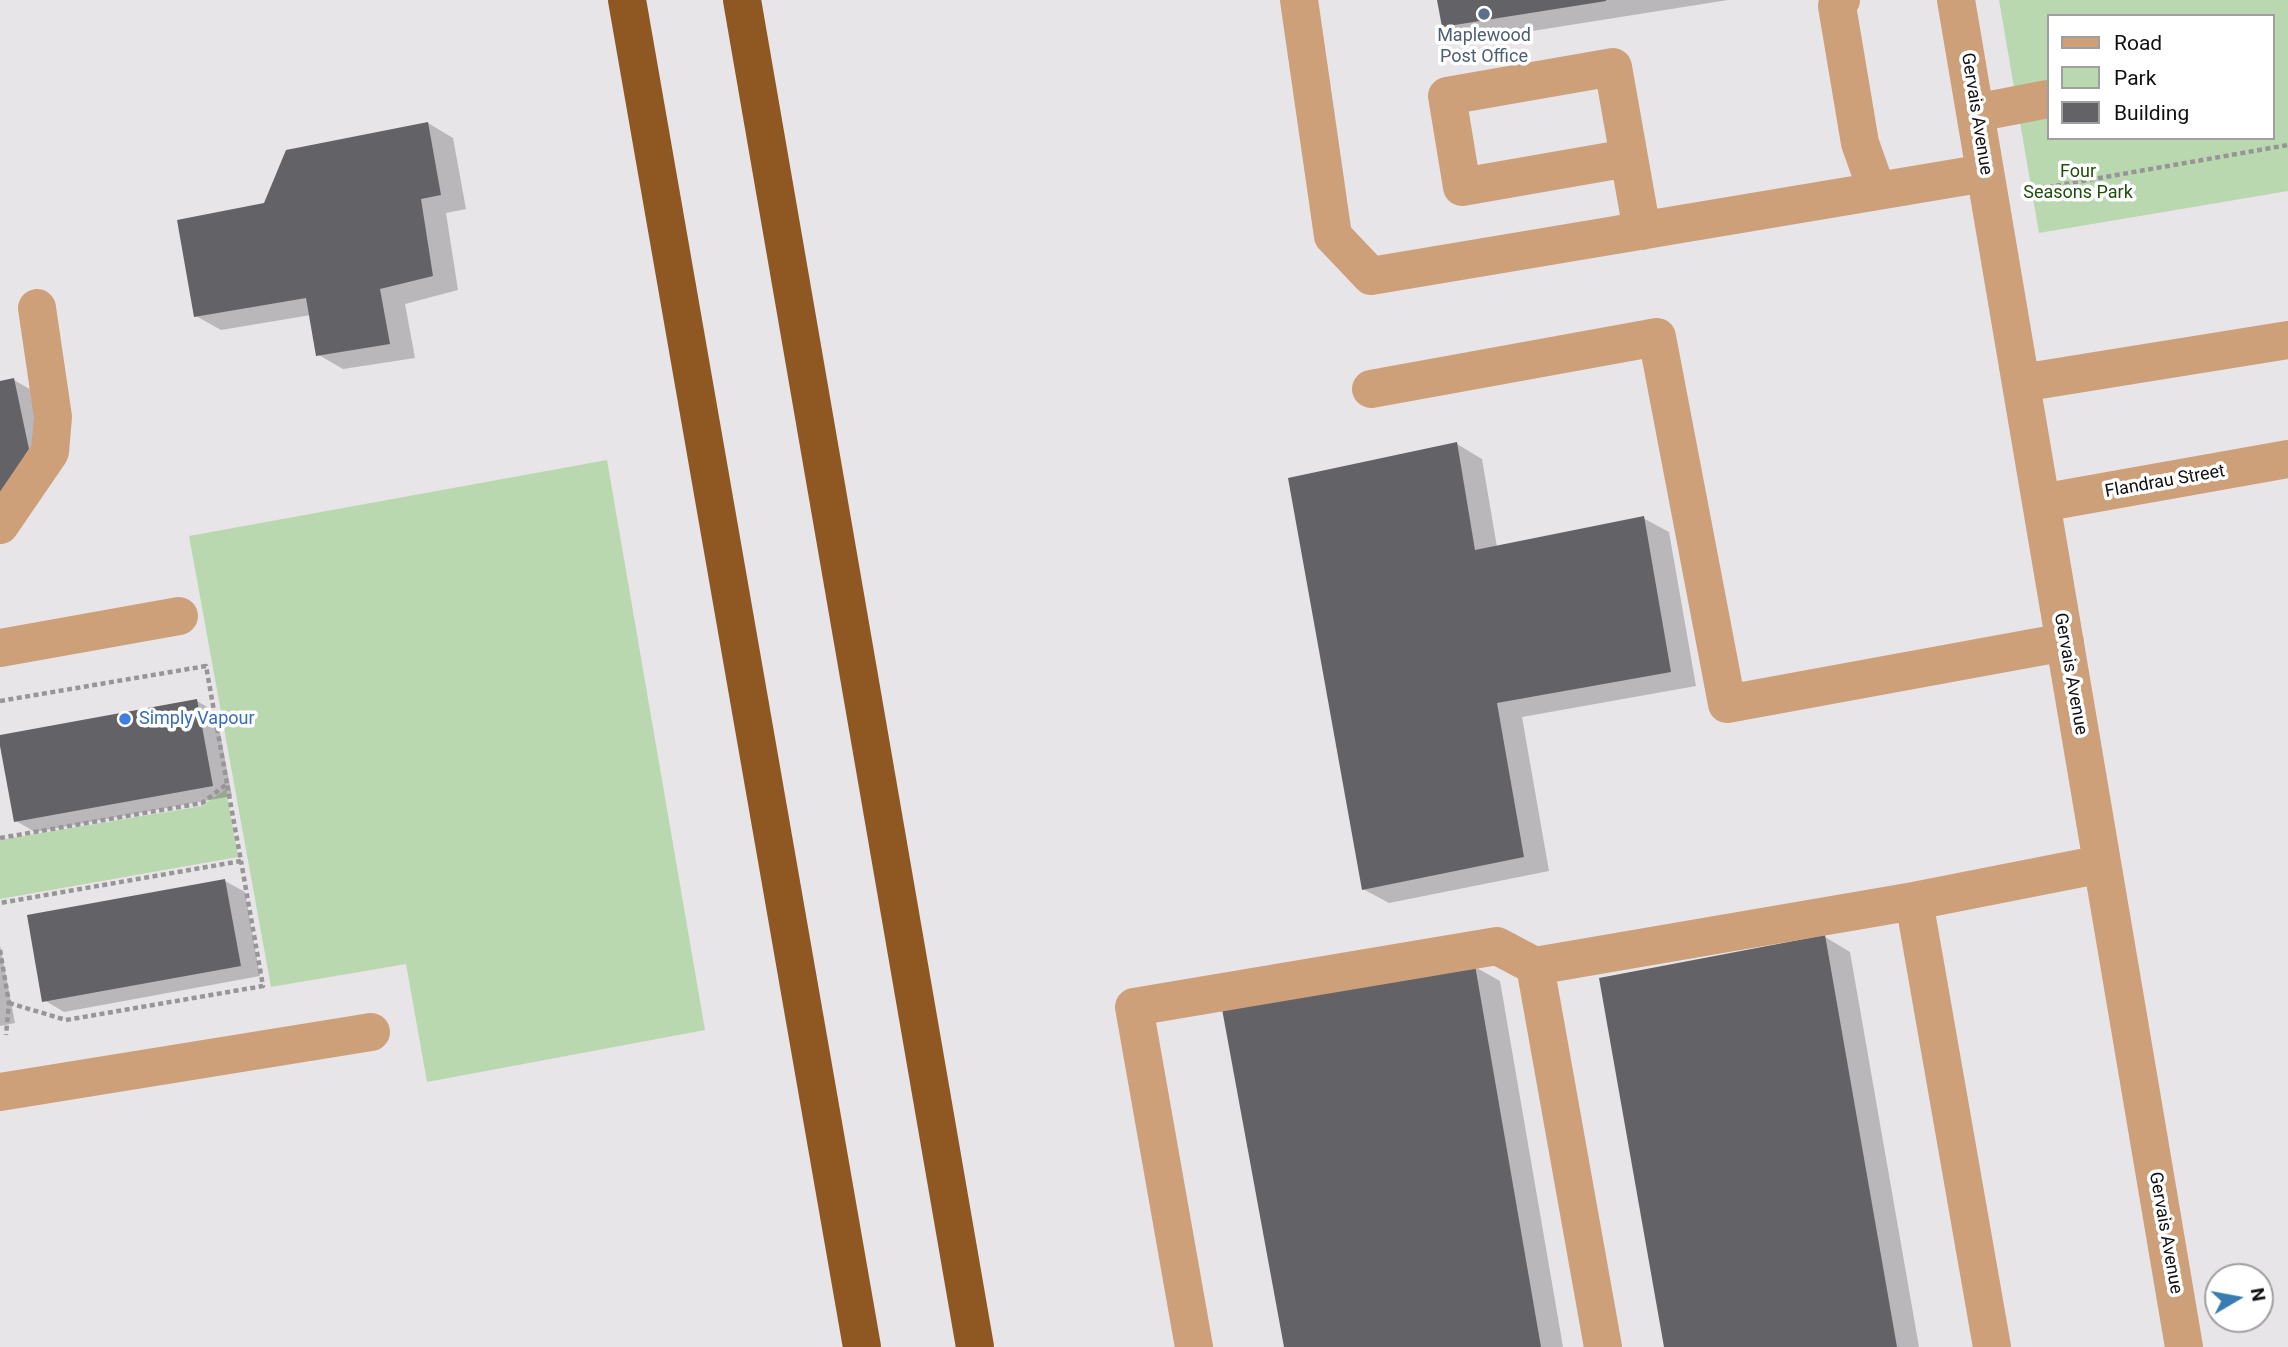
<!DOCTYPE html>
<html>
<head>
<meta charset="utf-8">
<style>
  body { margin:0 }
  #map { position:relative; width:2288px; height:1347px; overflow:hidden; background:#e8e5e9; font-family:Roboto,sans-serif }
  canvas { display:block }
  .legend { position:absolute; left:2047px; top:14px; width:228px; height:126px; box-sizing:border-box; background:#fff; border:2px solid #a09fa0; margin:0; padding:9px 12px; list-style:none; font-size:21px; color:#121012 }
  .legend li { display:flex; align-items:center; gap:14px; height:35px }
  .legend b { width:35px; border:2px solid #a09fa0 }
  .north { position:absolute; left:2204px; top:1263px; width:70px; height:70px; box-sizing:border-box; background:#fff; border:2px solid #a09fa0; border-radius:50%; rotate:80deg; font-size:19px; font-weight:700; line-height:28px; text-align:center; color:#121012 }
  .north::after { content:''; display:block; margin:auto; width:24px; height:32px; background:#377db2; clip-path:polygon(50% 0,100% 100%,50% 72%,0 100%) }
</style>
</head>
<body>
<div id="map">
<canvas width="2288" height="1347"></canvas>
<ul class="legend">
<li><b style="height:9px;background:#cda07a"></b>Road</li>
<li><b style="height:19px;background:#b9d8b0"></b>Park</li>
<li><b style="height:19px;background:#636266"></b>Building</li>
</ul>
<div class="north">N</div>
</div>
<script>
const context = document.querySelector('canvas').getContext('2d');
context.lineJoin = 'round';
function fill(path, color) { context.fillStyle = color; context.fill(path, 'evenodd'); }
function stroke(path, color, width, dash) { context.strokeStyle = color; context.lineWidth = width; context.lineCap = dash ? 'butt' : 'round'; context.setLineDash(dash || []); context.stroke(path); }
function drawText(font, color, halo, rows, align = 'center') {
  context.font = font + ' Roboto,sans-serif'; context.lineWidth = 7; context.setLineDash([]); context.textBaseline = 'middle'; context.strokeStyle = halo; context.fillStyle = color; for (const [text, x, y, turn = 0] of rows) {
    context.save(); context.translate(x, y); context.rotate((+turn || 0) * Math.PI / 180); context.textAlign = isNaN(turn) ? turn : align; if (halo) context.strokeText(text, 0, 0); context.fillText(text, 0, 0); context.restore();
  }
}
fill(new Path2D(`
  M1999,0H2288V191L2039,233ZM2048,16H2272V138H2048Z
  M607,460L705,1030L427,1082L406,964L271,987L189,536Z
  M226,789L238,857L0,899V840L202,806Z`), '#b9d8b0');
fill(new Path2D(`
  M1439,0H1728L1469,41L1443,26Z
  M428,123L453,138L466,209L446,213L458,290L405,304L415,358L343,369L317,354L311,315L221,330L196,316L265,205Z
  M14,380L33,391L48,461L0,508V383Z
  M1457,444L1482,459L1497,547L1643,518L1669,532L1696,686L1522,717L1549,871L1389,903L1363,889Z
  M197,701L216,712L232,796L35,832L16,821Z
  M225,881L245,892L260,976L64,1012L44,1000Z
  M1825,937L1850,952L1919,1347H1666Z
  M0,945L15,1023L0,1026Z
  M1475,967L1500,981L1563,1347H1286Z`), '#0003');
fill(new Path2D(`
  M1437,0H1606V1L1442,27Z
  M428,122L441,195L421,199L433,276L380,289L390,344L316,356L306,298L194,317L177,220L264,203L286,150Z
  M14,378L29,449L0,495V381Z
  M1457,442L1475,550L1644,516L1671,672L1497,703L1524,857L1362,890L1288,478Z
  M197,699L213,786L14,822L0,746V735Z
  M225,879L241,966L42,1002L27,915Z
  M1825,935L1897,1347H1664L1599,978Z
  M1475,965L1541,1347H1284L1222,1009Z`), '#636266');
stroke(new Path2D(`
  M2031,190L2288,145
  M0,701L206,666L227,784
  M0,838L202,803L227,784L241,861L0,903
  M0,950L9,1003L6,1035
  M9,1003L66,1020L263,986L241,861`), '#989598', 4.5, [5, 3.5]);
stroke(new Path2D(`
  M1299,0L1333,236L1371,276L1985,173
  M1841,0L1837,6L1860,143L1877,191
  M1956,0L2184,1347
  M1975,113L2048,99
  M1628,158L1462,187L1447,96L1613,67L1642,231
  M2021,383L2288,340
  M1371,389L1657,337L1727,704L2065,642
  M2041,503L2288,459
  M0,525L50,452L53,417L37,308
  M0,648L179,616
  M1535,966L1603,1347
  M0,1092L371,1032
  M1194,1347L1134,1007L1497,946L1535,966L1914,901
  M1992,1347L1914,901L2102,864`), '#cda07a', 38);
stroke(new Path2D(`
  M627,0L862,1347
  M742,0L975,1347`), '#8f5822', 38);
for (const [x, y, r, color] of [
  [1484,14,7,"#5c6f8a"],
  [125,719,7,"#3f7fe0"]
]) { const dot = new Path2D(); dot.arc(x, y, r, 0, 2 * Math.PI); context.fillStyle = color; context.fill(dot); stroke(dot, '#fff', 2.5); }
drawText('18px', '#4e5e75', '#fff', [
  ["Maplewood",1484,36],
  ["Post Office",1484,57]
]);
drawText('18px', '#121012', '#fff', [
  ["Gervais Avenue",1976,114,81],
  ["Flandrau Street",2165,482,-10],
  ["Gervais Avenue",2070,674,80],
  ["Gervais Avenue",2165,1233,80]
]);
drawText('18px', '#1f4f0c', '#fff', [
  ["Four",2078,172],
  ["Seasons Park",2078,193]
]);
drawText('18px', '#366cbe', '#fff', [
  ["Simply Vapour",139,719]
], 'left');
</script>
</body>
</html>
